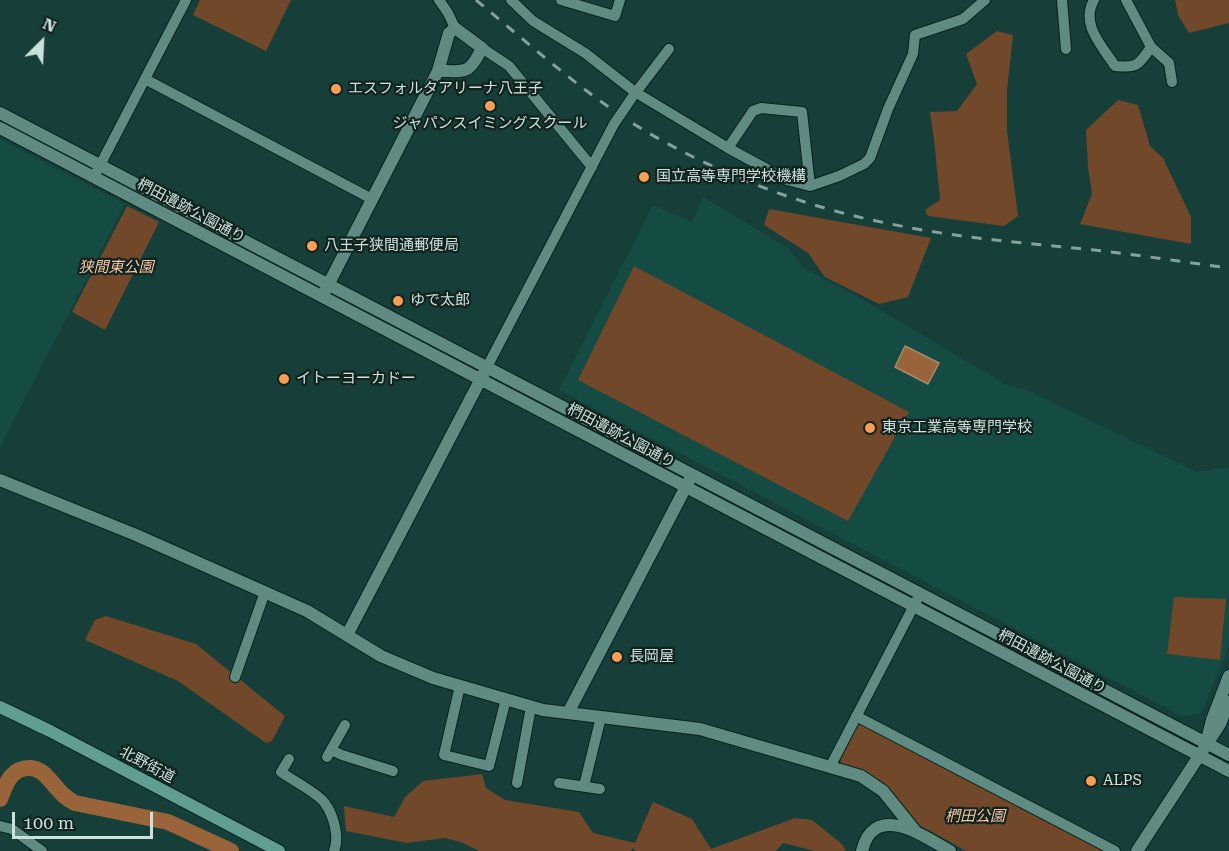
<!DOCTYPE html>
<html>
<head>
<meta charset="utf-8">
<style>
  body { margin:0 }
  #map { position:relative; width:1229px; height:851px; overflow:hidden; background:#153f38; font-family:"Roboto Serif",serif }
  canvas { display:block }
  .north { position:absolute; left:12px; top:12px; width:60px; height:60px; -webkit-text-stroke:4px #11221f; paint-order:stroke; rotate:24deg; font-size:16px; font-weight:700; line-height:24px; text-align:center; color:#cbe1dc }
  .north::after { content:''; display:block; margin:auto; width:21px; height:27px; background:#cbe1dc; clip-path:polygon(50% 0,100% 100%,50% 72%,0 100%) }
  .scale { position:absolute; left:12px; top:812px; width:141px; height:27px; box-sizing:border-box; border:3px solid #cbe1dc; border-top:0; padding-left:8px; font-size:18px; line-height:21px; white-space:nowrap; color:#cbe1dc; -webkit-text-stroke:4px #11221f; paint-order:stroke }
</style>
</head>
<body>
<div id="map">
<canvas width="1229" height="851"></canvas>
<div class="north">N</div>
<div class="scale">100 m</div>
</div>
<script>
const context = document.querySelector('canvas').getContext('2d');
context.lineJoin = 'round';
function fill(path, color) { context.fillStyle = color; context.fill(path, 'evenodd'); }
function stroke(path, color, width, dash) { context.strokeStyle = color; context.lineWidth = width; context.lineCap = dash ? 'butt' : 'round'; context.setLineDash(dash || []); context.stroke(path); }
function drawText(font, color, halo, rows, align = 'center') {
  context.font = font + ' "Roboto Serif","Noto Sans JP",serif'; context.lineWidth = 4.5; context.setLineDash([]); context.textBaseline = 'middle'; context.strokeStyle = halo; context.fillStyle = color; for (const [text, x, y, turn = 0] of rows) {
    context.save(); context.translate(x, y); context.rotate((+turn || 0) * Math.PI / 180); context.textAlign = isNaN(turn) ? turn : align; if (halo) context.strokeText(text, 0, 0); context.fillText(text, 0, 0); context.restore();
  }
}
fill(new Path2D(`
  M0,139L125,204L0,447Z
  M703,197L788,248L804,268L860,298L1007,385L1027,390L1197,472L1229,467V636L1227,652L1201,713L1183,717L559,390L653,205L692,222Z`), '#144b43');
fill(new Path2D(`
  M200,0H291L266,51L193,15Z
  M1175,0H1229V23L1189,33L1178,15Z
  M997,31L1013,35L1007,89V131L1018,216L1004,226L928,216L925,210L940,200L934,139L930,112L957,111L977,84L966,54Z
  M1118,100L1138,105L1150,146L1163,158L1191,217V244L1080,224L1092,194L1088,168L1086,130Z
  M127,206L159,222L105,330L72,312Z
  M769,209L931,238L908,297L879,304L825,277L808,253L764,225Z
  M634,266L909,412L848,521L578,380Z
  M1174,597L1226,599L1220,660L1167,654Z
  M106,616L196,644L285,716L272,741L266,743L178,681L85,640L95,620Z
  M860,718L1115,851H966L919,825L885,784L878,779L841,763L840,756Z
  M482,774L486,788L505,800L579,812L593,833L635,843L653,802L692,819L711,849L795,818L812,820L842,844L846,851H815L783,843L776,851H635L633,848L630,851H479L461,842L445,838L407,843L346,831L344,806L394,817L405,797L423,781Z`), '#714829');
const water = new Path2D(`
  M905,346L939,363L928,384L895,367Z`);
fill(water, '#99643a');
stroke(water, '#a88a6b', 1.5);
stroke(new Path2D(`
  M0,799C6,784 11,767 31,768C37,769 43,772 47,777C58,788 60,795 75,803L168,822L231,851`), '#99643a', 16);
const minor = new Path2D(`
  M439,0L448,13L455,28
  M511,0L533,21L585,53L635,92L728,148L787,180L810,186L839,176L864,164L870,158L888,109L913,54L915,35L963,19L985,0
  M561,0L615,16L620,0
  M1062,0L1066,49
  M1094,0C1080,24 1102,46 1115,66C1137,68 1138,66 1151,47
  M1126,0L1151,47L1169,63L1172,82
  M482,48L509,66L592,167
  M145,79L372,199
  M633,96L669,49
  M728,148L753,111L761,108L802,112L810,186
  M96,173L186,0
  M487,367L614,124
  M235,677L265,592
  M460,686L444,755L489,766L506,699
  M856,716L1115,851
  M331,750L342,755L393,771
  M327,757L345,725
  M289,759L281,772C292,780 316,792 324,802C333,814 340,836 334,851
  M830,767L920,594
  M517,783L531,707
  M559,783L600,789
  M584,786L601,717
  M0,826L12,829L42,851`);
const tertiary = new Path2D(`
  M0,113L1229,755
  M0,128L1229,771
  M325,291L438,71L449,33L455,28L482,48C469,75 466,71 438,71
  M0,480L136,535L307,611L381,656L433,678L543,710L700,729L861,776L883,791L916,832
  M347,635L484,373
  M568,713L689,481
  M1208,736L1212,720L1229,676
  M862,851C874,801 924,836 950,851
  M1137,851L1220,724L1229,702`);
const secondary = new Path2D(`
  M0,707L50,731L279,851`);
stroke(minor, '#04241f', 12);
stroke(tertiary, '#04241f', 14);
stroke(secondary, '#04241f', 14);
stroke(minor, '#608b82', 10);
stroke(tertiary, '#608b82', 12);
stroke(secondary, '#619e92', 12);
stroke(new Path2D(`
  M476,0C528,43 580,90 637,126C714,173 803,207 891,224C957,238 1026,243 1094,250C1139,255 1184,262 1229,268`), '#85a39d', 3, [10, 10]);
const minorBridge = new Path2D(`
  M614,124L631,99`);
stroke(minorBridge, '#04241f', 12, []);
stroke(minorBridge, '#608b82', 10);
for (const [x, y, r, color] of [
  [336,89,6,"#fb9e51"],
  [490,106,6,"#fb9e51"],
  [644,177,6,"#fb9e51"],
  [312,246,6,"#fb9e51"],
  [398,301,6,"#fb9e51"],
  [284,379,6,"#fb9e51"],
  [870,428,6,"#fb9e51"],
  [617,657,6,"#fb9e51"],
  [1091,781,6,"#fb9e51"]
]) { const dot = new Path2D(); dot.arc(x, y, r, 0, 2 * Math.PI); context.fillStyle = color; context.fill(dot); stroke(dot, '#11221f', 2); }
drawText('15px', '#cbe1dc', '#11221f', [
  ["エスフォルタアリーナ八王子",348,89],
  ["ジャパンスイミングスクール",490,124,"center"],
  ["国立高等専門学校機構",656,177],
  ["八王子狭間通郵便局",324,246],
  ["ゆで太郎",410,301],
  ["イトーヨーカドー",296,379],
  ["東京工業高等専門学校",882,428],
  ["長岡屋",629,657],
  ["ALPS",1103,781]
], 'left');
drawText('15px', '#cbe1dc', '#11221f', [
  ["椚田遺跡公園通り",191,211,28],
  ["椚田遺跡公園通り",621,436,28],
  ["椚田遺跡公園通り",1052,662,28],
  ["北野街道",147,765,28]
]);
drawText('italic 15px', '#f5c6a3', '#11221f', [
  ["狭間東公園",116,268],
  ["椚田公園",975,817]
]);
</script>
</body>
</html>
